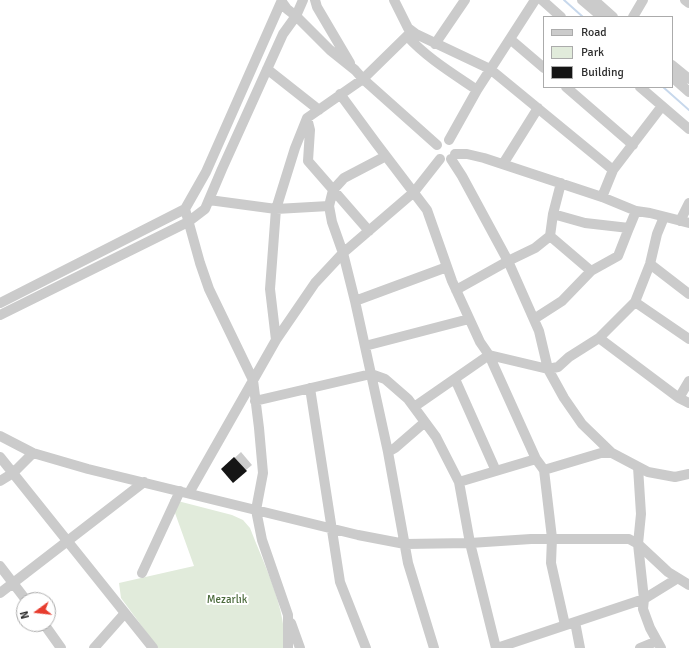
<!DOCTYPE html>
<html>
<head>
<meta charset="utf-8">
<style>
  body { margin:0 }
  #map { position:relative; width:689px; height:648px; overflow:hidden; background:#fff; font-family:Signika,sans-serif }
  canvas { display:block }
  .legend { position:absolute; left:543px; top:16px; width:130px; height:72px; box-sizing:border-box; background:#fff; border:1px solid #ababab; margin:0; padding:5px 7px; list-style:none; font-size:12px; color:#2e2e2e }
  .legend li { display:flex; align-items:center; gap:8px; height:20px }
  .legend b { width:20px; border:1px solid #ababab }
  .north { position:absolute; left:16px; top:592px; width:40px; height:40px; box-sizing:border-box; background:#fff; border:1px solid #ababab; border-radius:50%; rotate:255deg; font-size:11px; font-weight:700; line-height:16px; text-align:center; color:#2e2e2e }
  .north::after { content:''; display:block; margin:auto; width:14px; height:18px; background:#e73c2e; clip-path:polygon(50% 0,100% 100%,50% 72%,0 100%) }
</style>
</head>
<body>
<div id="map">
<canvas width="689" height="648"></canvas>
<ul class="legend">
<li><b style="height:5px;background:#cbcbcb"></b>Road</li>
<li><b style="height:11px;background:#e1ebdb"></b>Park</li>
<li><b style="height:11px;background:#151515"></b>Building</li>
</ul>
<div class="north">N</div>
</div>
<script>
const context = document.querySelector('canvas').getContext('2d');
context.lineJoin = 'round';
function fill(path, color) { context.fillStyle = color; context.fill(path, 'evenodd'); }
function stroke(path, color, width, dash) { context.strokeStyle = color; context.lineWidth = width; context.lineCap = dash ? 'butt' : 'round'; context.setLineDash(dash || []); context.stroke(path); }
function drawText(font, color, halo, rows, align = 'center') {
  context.font = font + ' Signika,sans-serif'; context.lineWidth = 4; context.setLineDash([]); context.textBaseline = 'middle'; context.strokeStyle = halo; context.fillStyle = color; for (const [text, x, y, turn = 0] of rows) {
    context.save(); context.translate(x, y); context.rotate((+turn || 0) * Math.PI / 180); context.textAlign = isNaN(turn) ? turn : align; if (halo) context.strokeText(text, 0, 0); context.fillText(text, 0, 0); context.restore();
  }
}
fill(new Path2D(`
  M170,499L232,515L243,520L250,528C263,562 288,611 284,648H158L121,598L119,583L194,566Z`), '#e1ebdb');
fill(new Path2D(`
  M241,452L252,465L246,470L228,464Z`), '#0003');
stroke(new Path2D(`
  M564,0L583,17
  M663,87L689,110`), '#c7d8ec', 2);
fill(new Path2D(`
  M234,457L247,471L233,483L221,469Z`), '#151515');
stroke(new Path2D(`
  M315,0L317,7L350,63
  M394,0L408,28L416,34L490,69L613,170
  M542,0L561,17
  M582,0L602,17
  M594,0L613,17
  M685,0L689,3
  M282,2L287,9L296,16L330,50L355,70L363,79L437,145
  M633,17L643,0
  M407,36C427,58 452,73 477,90
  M510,39L544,68
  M435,44L465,0
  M672,65L689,79
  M267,69L319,110
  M672,77L689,92
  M566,87L633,145
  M640,87L689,129
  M340,94L376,143L427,210L452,281L480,342L489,355L536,459L544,470L552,538L551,563L565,625
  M307,118L310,130L308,161L369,231
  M449,140L477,90L535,0
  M455,154H467L484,158L602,197L636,211L650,213L689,223
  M386,156L344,178L333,190L329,206L332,222L343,253L355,301L371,374L388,452L408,563L434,648
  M451,159L462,176L508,261L539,331L548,369L564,398L582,424L612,453L648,472L675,477L689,474
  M503,164L538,108
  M602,197L613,170L662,106
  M209,200L276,209L329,206
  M185,209L200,263L209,289L253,380L259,428L263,473L256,510L262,540L288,615V648
  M553,214L585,223L629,228L636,211
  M680,221L689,203
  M550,236L591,271
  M650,264L689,294
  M456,290L508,261L535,248L550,236L553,214L561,183
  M355,301L447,267
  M635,302L689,339
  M0,303L185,209L206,172L282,0
  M0,315L188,222L205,209L222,169L283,34L296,16L303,0
  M534,319L562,301L591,271L618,256L629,228
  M599,338L679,398L689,403
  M276,340L270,289L276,209L295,148L307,118L363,79L412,31
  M365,346L469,319
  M455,379L496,471
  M310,388L340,582L366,648
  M679,398L689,381
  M255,401L371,374L385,379L408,399L436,437L459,482L470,543L496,648
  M414,407L489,355L548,369L558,367L569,357L599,338L635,302L650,264L657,234L664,217
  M0,436L33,453L88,469L358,535L405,544L470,543L531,539H629L638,544L668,572L689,585
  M388,452L395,448L425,422
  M0,457L153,648
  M638,467L641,514L638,544L644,599L643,609L650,628L661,648
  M544,470L601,453H612
  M0,481L13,473L33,453
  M459,482L536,459
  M189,493L276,340L315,283L343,253L414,192L440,159
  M0,566L26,600
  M142,573L180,491
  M0,593L144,482
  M575,622L580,648
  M291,623L300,648
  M44,624L61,648
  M94,648L125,613
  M497,648L644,599L678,578
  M640,648L657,641`), '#cbcbcb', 10);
drawText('11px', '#4a6a3b', '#fff', [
  ["Mezarlık",227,600]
]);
</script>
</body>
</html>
